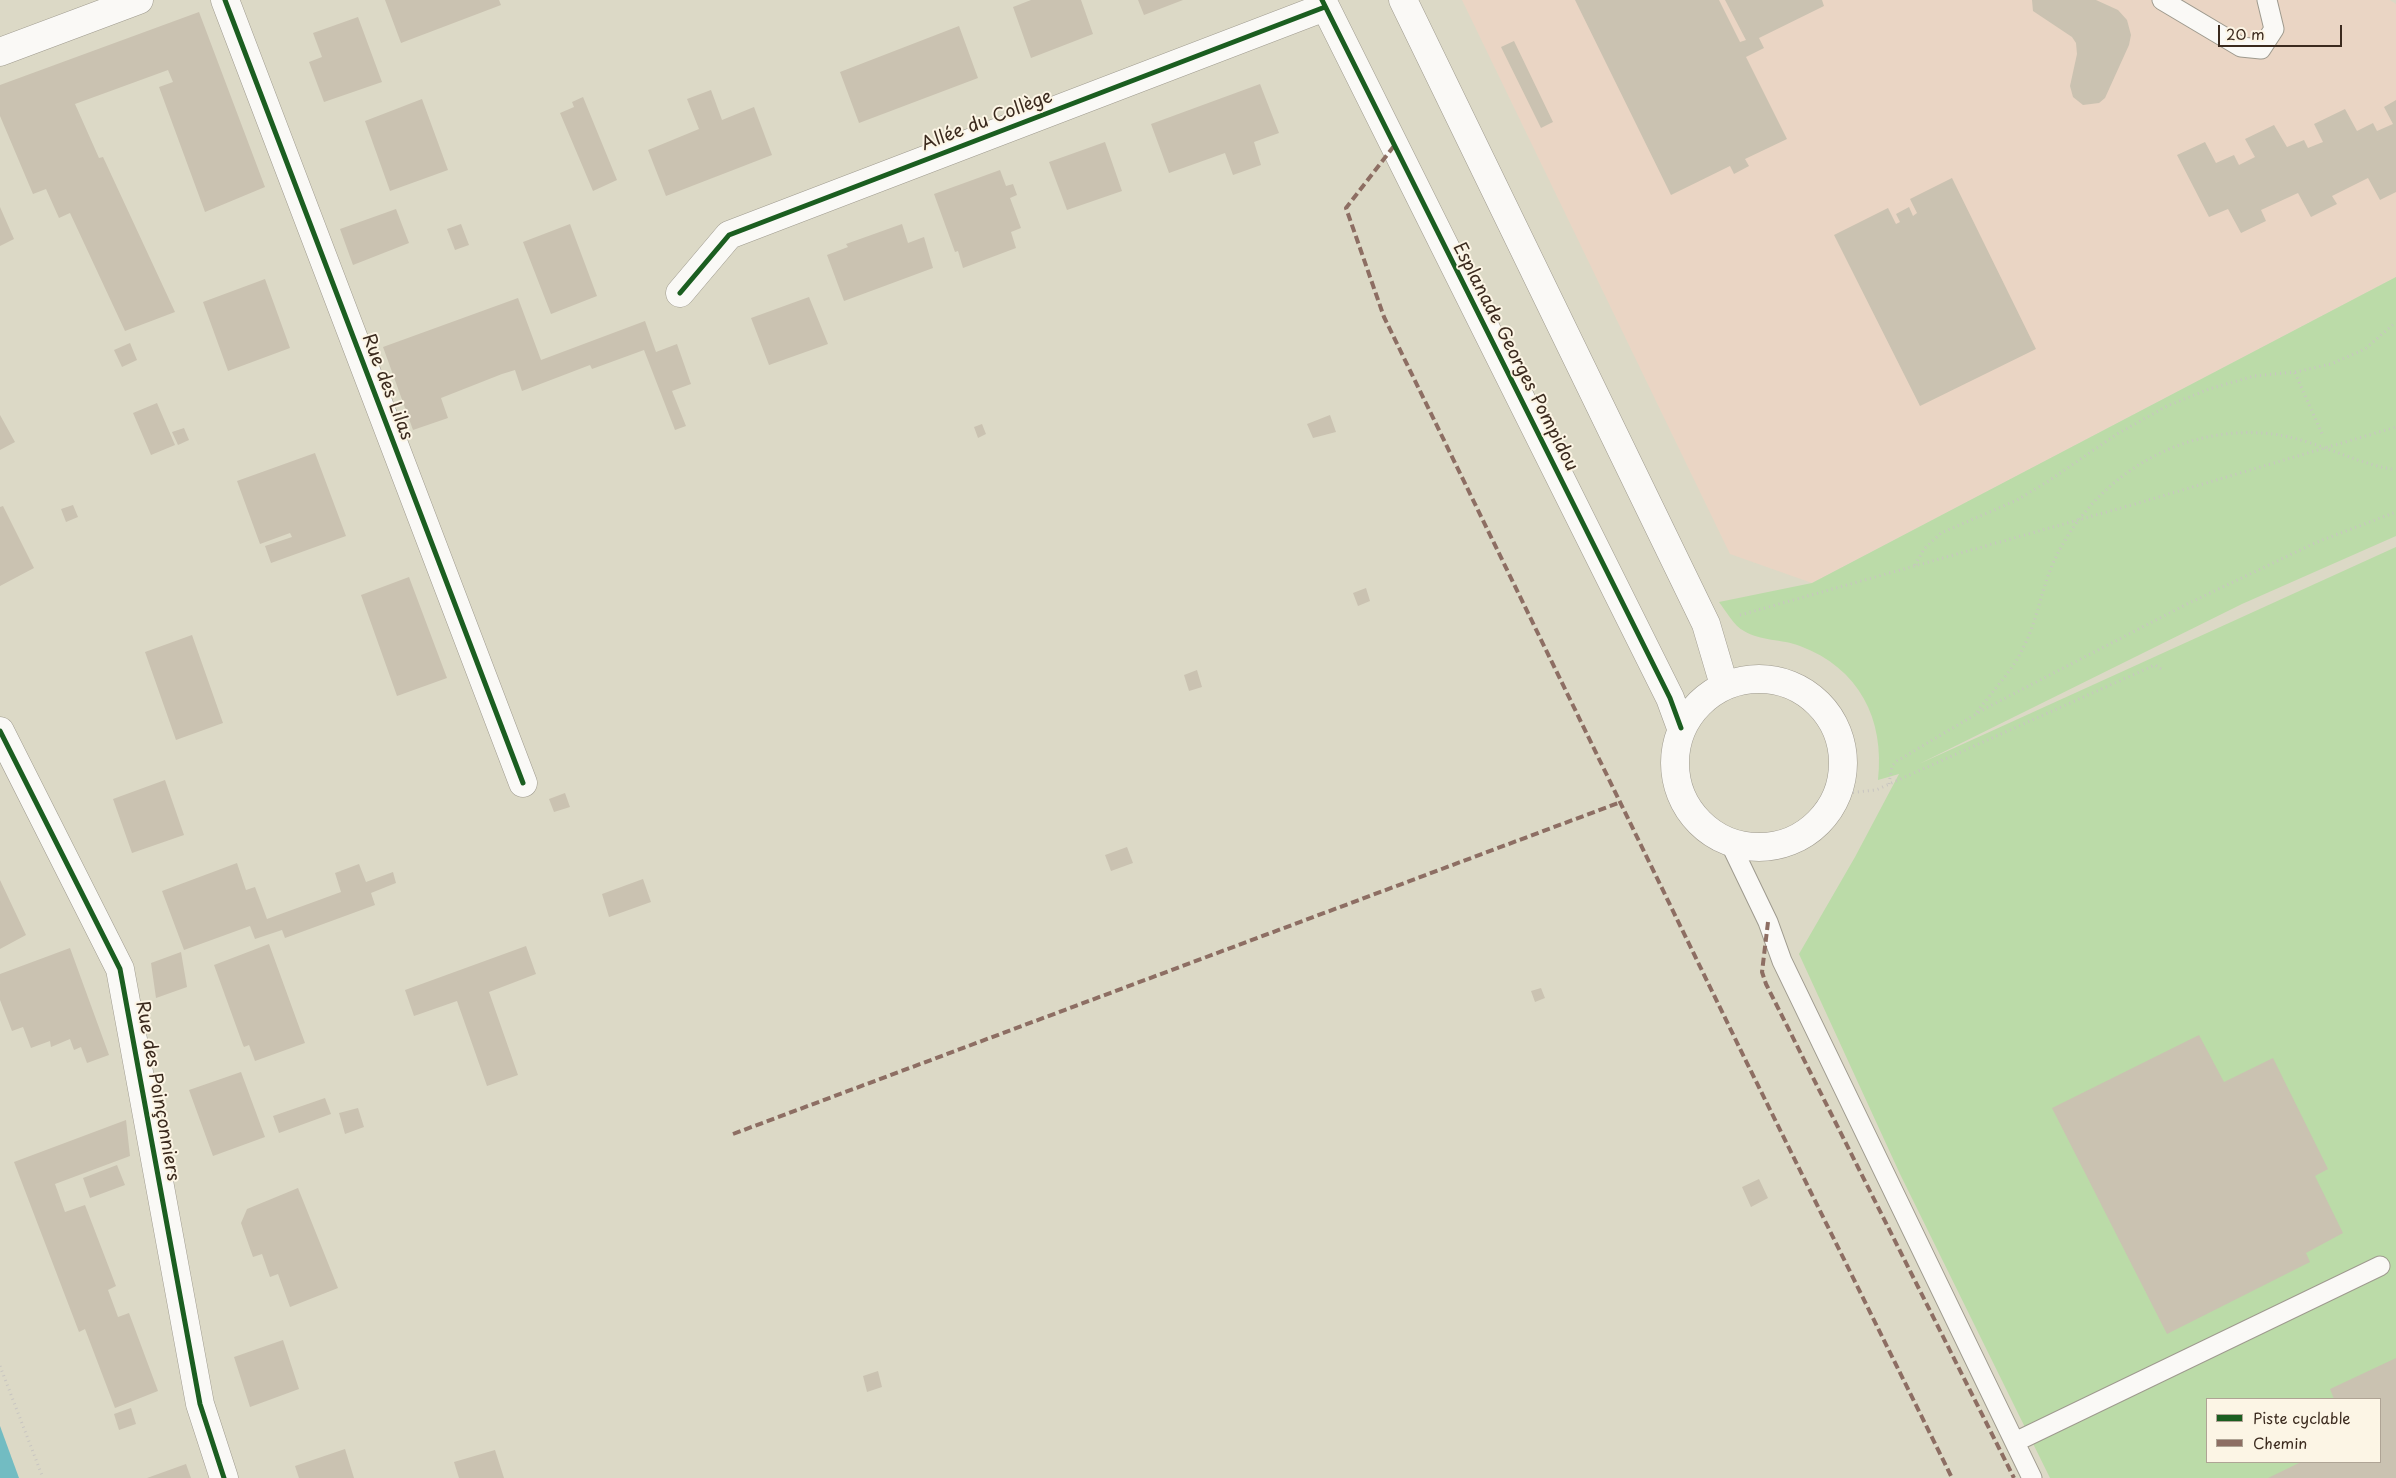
<!DOCTYPE html>
<html>
<head>
<meta charset="utf-8">
<style>
  body { margin:0 }
  #map { position:relative; width:2396px; height:1478px; overflow:hidden; background:#dcd9c6; font-family:"Playpen Sans",sans-serif }
  canvas { display:block }
  .legend { position:absolute; left:2206px; top:1398px; width:175px; height:65px; box-sizing:border-box; background:#fcf5e5; border:1px solid #afa495; margin:0; padding:6px 9px; list-style:none; font-size:15px; color:#3b2a1e }
  .legend li { display:flex; align-items:center; gap:10px; height:25px }
  .legend b { width:25px; border:1px solid #afa495 }
  .scale { position:absolute; left:2218px; top:25px; width:124px; height:22px; box-sizing:border-box; border:2px solid #3b2a1e; border-top:0; padding-left:6px; font-size:15px; line-height:18px; white-space:nowrap; color:#3b2a1e; -webkit-text-stroke:4px #fcf5e5; paint-order:stroke }
</style>
</head>
<body>
<div id="map">
<canvas width="2396" height="1478"></canvas>
<ul class="legend">
<li><b style="height:6px;background:#1b5e20"></b>Piste cyclable</li>
<li><b style="height:6px;background:#8d6e63"></b>Chemin</li>
</ul>
<div class="scale">20 m</div>
</div>
<script>
const context = document.querySelector('canvas').getContext('2d');
context.lineJoin = 'round';
function fill(path, color) { context.fillStyle = color; context.fill(path, 'evenodd'); }
function stroke(path, color, width, dash) { context.strokeStyle = color; context.lineWidth = width; context.lineCap = dash ? 'butt' : 'round'; context.setLineDash(dash || []); context.stroke(path); }
function drawText(font, color, halo, rows, align = 'center') {
  context.font = font + ' "Playpen Sans",sans-serif'; context.lineWidth = 4; context.setLineDash([]); context.textBaseline = 'middle'; context.strokeStyle = halo; context.fillStyle = color; for (const [text, x, y, turn = 0] of rows) {
    context.save(); context.translate(x, y); context.rotate((+turn || 0) * Math.PI / 180); context.textAlign = isNaN(turn) ? turn : align; if (halo) context.strokeText(text, 0, 0); context.fillText(text, 0, 0); context.restore();
  }
}
fill(new Path2D(`
  M1462,0H2390L2396,4V277L1812,583L1730,554Z`), '#ead5c4');
fill(new Path2D(`
  M2396,277V536L2242,604L1919,764L2396,547V1478H2050L1900,1174L1799,954L1855,857L1899,774L1878,780C1885,719 1859,668 1800,646C1782,639 1760,641 1744,631C1734,626 1726,611 1719,602L1812,583ZM2207,1399H2380V1462H2207Z`), '#bbdba8');
fill(new Path2D(`
  M0,1426L19,1478H0Z`), '#72bcc2');
fill(new Path2D(`
  M385,0H499L501,5L401,43Z
  M1031,0H1081L1093,34L1031,58L1013,7Z
  M1138,0H1183L1144,15Z
  M1575,0H1719L1740,42L1746,40L1725,0H1822L1824,6L1759,38L1764,48L1746,57L1787,139L1745,159L1749,166L1734,174L1730,166L1671,195Z
  M2032,0H2096L2118,10L2127,20L2131,35L2129,45L2105,98L2099,103L2083,105L2073,97L2070,86L2077,54L2076,43L2072,37L2033,11Z
  M199,12L265,187L205,212L159,87L173,82L168,70L75,104L99,158L103,157L175,312L125,331L70,213L59,218L46,189L33,194L0,116V85Z
  M358,17L382,82L324,102L309,62L322,57L313,33Z
  M959,26L978,78L859,123L840,72Z
  M1514,41L1553,122L1541,128L1501,47Z
  M1260,84L1279,133L1254,142L1261,165L1233,175L1225,153L1169,173L1151,124Z
  M711,90L722,120L754,107L772,155L666,196L648,150L699,129L687,99Z
  M583,97L617,180L593,191L560,113L574,107L572,102Z
  M422,99L448,170L390,191L365,121Z
  M2396,100V192L2380,200L2368,178L2332,196L2337,204L2311,217L2298,193L2261,210L2266,221L2241,233L2228,209L2209,217L2177,155L2205,142L2216,163L2234,155L2239,165L2255,157L2245,139L2274,125L2287,147L2304,140L2308,148L2323,142L2314,124L2345,109L2357,131L2373,123L2377,131L2393,124L2384,107Z
  M1105,142L1122,191L1067,210L1049,162Z
  M1000,170L1006,186L1013,184L1017,195L1010,198L1021,228L1011,232L1016,248L963,268L958,251L955,252L934,194Z
  M1952,178L2036,349L1920,406L1834,235L1888,208L1896,224L1900,222L1896,214L1909,207L1913,216L1917,213L1910,199Z
  M0,207L14,239L0,246Z
  M396,209L409,243L353,265L340,229Z
  M461,224L469,245L455,250L447,229Z
  M570,224L597,296L551,314L523,242Z
  M902,224L908,243L924,237L933,268L844,301L827,255L848,247L846,244Z
  M265,279L290,348L228,371L203,302Z
  M809,297L828,344L769,365L751,318Z
  M518,298L541,360L645,321L656,352L677,344L691,384L672,391L686,426L675,430L644,350L592,369L590,365L522,391L515,370L502,374L441,398L448,418L413,430L383,347Z
  M130,343L137,360L122,367L114,350Z
  M157,403L175,445L151,455L133,413Z
  M0,415L15,442L0,450Z
  M1330,415L1336,432L1313,438L1307,424Z
  M982,424L986,434L978,438L974,427Z
  M184,428L189,440L178,445L172,432Z
  M315,453L346,536L271,563L265,546L292,537L290,533L260,544L237,481Z
  M73,505L78,517L66,522L61,509Z
  M3,506L34,568L0,586V507Z
  M409,577L447,678L397,696L361,595Z
  M1366,588L1370,601L1358,606L1353,593Z
  M192,635L223,723L176,740L145,652Z
  M1197,670L1202,687L1189,691L1184,675Z
  M165,780L184,835L132,853L113,799Z
  M565,793L570,807L554,812L549,799Z
  M1127,847L1133,863L1111,871L1105,855Z
  M237,863L246,890L255,887L267,919L341,892L335,873L359,864L366,882L393,872L396,883L371,893L375,905L285,938L282,930L255,939L250,926L184,950L162,891Z
  M643,879L651,902L609,917L602,894Z
  M0,880L26,935L0,949Z
  M269,944L305,1043L255,1061L249,1045L244,1047L243,1045L214,965Z
  M526,946L536,974L489,992L518,1075L487,1086L457,1001L414,1016L405,990Z
  M70,948L109,1055L87,1063L81,1047L74,1050L70,1039L51,1047L50,1041L31,1048L23,1027L12,1031L0,1000V974Z
  M181,952L187,987L156,998L151,963Z
  M1541,988L1545,998L1535,1002L1531,991Z
  M2199,1035L2224,1082L2273,1058L2328,1169L2315,1176L2343,1233L2306,1253L2310,1262L2167,1334L2052,1108Z
  M241,1072L265,1137L213,1156L189,1090Z
  M325,1098L331,1114L279,1133L273,1116Z
  M358,1108L364,1127L345,1134L339,1113Z
  M126,1120L130,1156L55,1184L65,1212L85,1205L116,1286L108,1290L118,1317L129,1313L158,1391L115,1408L85,1329L79,1332L14,1162Z
  M117,1165L125,1185L90,1198L83,1178Z
  M1759,1179L1768,1198L1751,1207L1742,1187Z
  M298,1188L338,1288L290,1307L278,1274L270,1277L262,1254L253,1257L241,1223L247,1209Z
  M283,1340L299,1389L250,1407L234,1357Z
  M2396,1358V1478H2268L2301,1462H2380V1399H2334L2330,1389Z
  M878,1371L882,1387L867,1392L863,1376Z
  M131,1408L136,1424L119,1430L114,1414Z
  M345,1449L354,1478H299L295,1466Z
  M495,1450L504,1478H459L454,1462Z
  M186,1464L191,1478H147Z`), '#cac2b1');
const lane = new Path2D(`
  M2162,0L2241,47L2261,49L2274,29L2267,0
  M1730,843L1768,922L1782,961L2032,1478
  M2015,1442L2380,1266`);
const street = new Path2D(`
  M225,0L523,783
  M1322,0L1670,698L1681,728
  M1403,0L1706,624L1724,685
  M0,52L139,0
  M680,293L729,235L1325,7
  M1675 763a84 84 0 1 1 168 0a84 84 0 1 1-168 0Z
  M0,731L120,969L200,1404L224,1478`);
stroke(lane, '#9e9a8e', 21);
stroke(street, '#9e9a8e', 29);
stroke(new Path2D(`
  M2295,373L2323,436
  M1915,565L1924,549L1941,533L2017,500L2047,482L2117,434L2167,406L2209,389L2254,376L2295,372L2331,364L2365,349L2396,322
  M1740,615L2135,504L2396,427
  M1977,712C1992,691 2012,672 2023,648C2038,620 2041,588 2055,559C2094,477 2181,423 2273,434C2317,440 2353,463 2396,470
  M1889,784L1892,766L1897,761L1988,707L2185,605L2317,542L2396,512
  M1838,794L1876,790L2155,665L2164,671
  M0,1366L43,1478`), '#c8c5c1', 3, [1, 4]);
stroke(lane, '#faf9f6', 19);
stroke(street, '#faf9f6', 28);
stroke(new Path2D(`
  M1394,146L1346,208L1384,317L1746,1061L1952,1478
  M1768,922L1762,972L1766,984L2014,1478
  M733,1134L1621,802`), '#8d6e63', 4, [8, 4]);
stroke(new Path2D(`
  M225,0L523,783
  M1322,0L1670,698L1681,728
  M680,293L729,235L1325,7
  M0,731L120,969L200,1404L224,1478`), '#1b5e20', 5);
drawText('18px', '#3b2a1e', '#fcf5e5', [
  ["Allée du Collège",987,121,-21],
  ["Esplanade Georges Pompidou",1515,357,63],
  ["Rue des Lilas",387,387,69],
  ["Rue des Poinçonniers",157,1091,80]
]);
</script>
</body>
</html>
